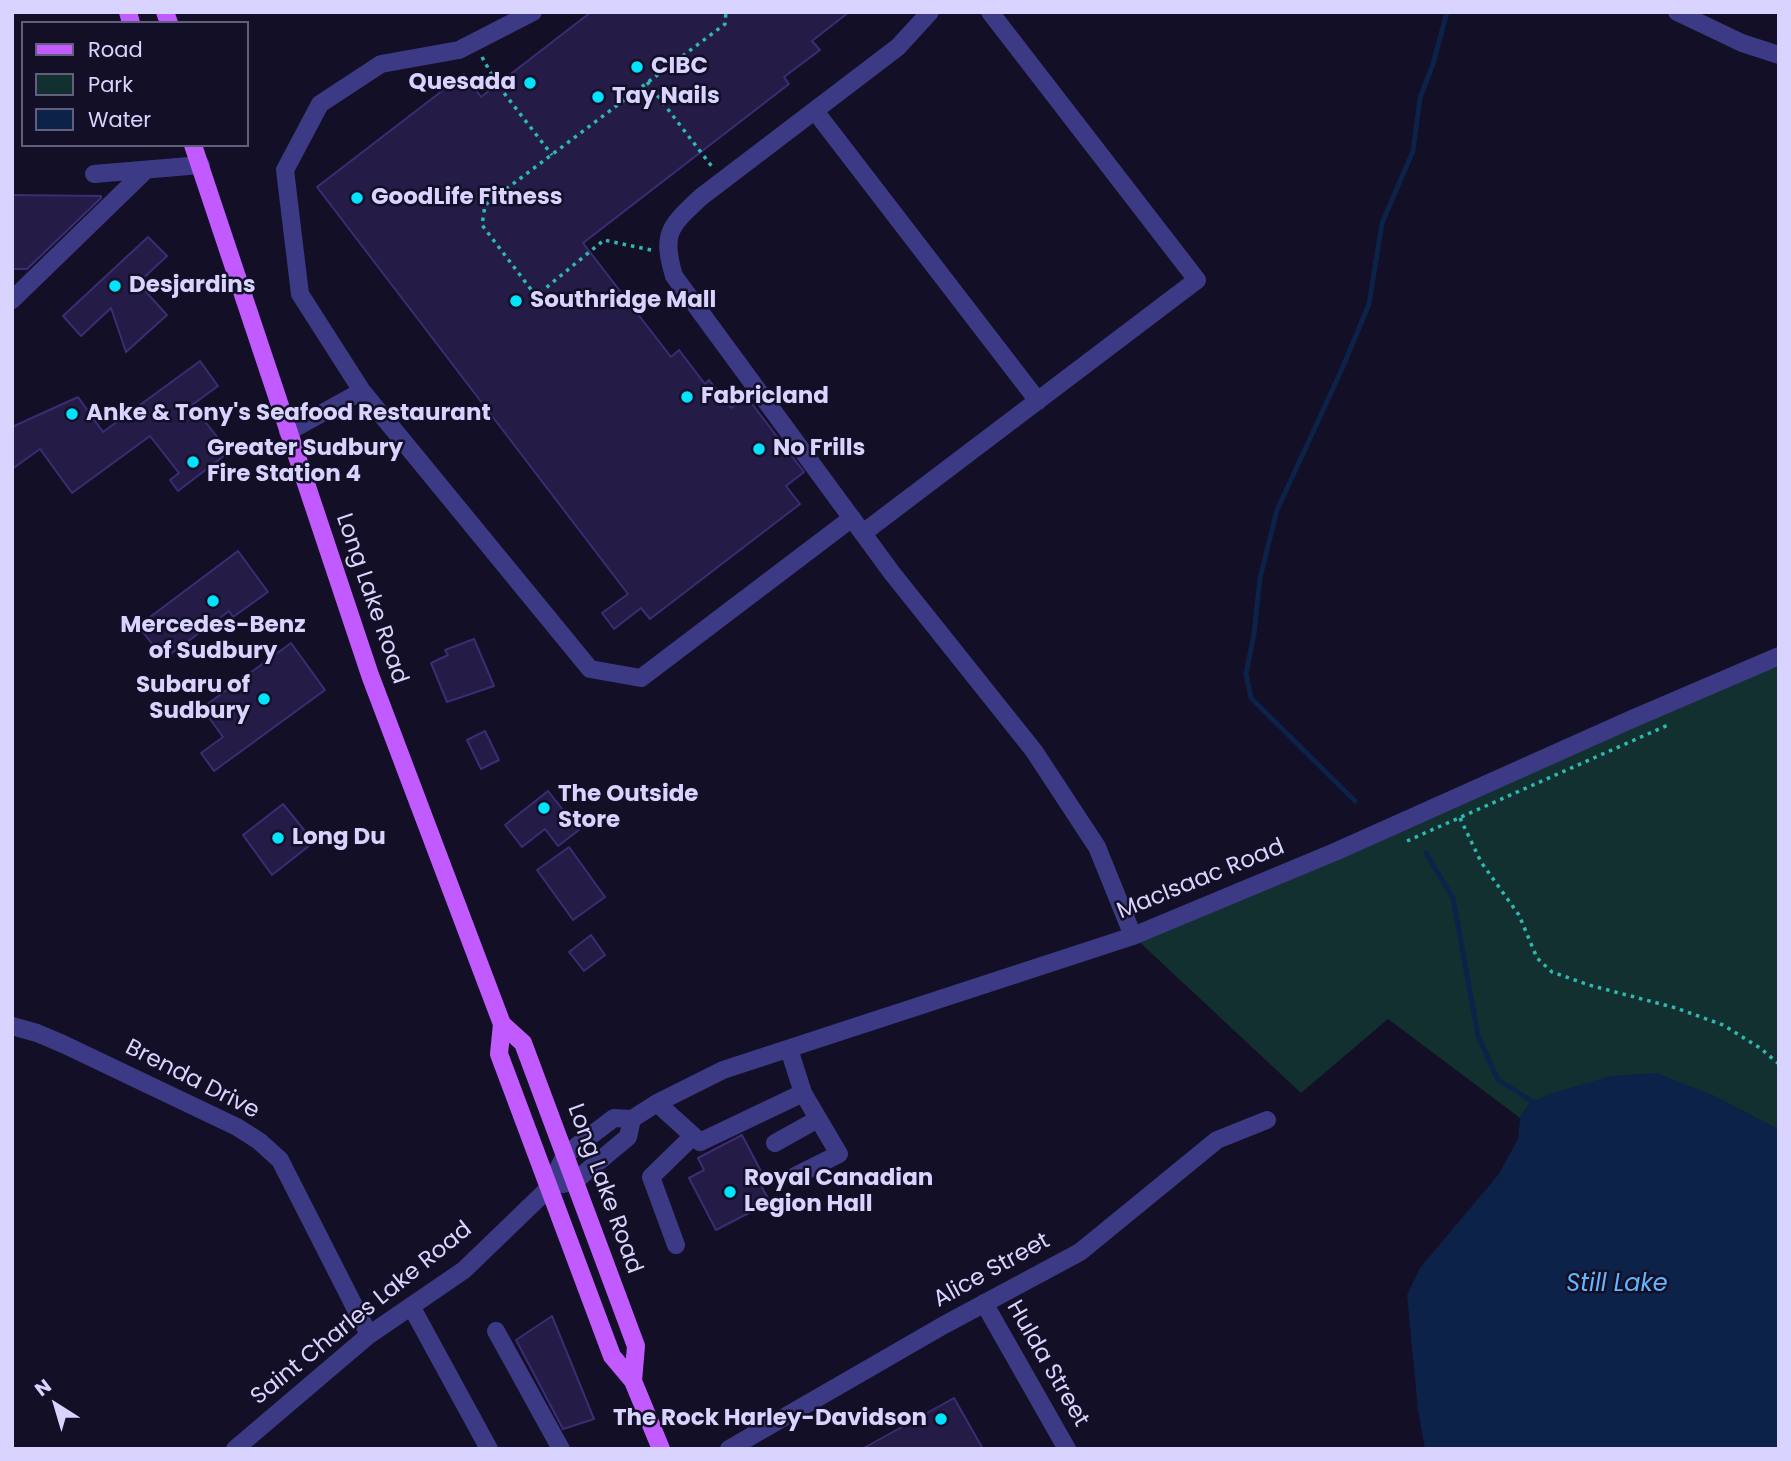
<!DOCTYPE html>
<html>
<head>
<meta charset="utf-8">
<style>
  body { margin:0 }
  #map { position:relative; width:1791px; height:1461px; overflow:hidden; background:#130f26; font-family:Poppins,sans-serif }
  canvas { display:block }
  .frame { position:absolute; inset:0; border:14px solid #d9d4ff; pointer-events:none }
  .legend { position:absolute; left:21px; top:21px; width:228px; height:126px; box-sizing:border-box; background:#130f26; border:2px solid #625e7d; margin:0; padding:9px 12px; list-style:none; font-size:21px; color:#d9d4ff }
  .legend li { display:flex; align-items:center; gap:14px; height:35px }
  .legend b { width:35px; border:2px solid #625e7d }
  .north { position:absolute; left:21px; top:1370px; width:70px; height:70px; -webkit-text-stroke:5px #130f26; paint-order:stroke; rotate:323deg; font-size:19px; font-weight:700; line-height:28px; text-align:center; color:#d9d4ff }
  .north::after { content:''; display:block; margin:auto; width:24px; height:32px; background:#d9d4ff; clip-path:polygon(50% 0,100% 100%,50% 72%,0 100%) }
</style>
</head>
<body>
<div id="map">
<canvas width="1791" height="1461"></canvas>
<div class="frame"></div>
<ul class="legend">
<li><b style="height:9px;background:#c25bff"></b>Road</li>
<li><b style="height:19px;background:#12302f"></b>Park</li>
<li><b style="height:19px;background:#0c2248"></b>Water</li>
</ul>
<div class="north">N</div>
</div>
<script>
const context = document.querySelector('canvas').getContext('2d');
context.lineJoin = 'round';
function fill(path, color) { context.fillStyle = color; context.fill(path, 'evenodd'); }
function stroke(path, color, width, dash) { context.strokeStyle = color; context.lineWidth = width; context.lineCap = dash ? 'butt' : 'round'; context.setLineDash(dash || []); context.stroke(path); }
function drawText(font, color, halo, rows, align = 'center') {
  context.font = font + ' Poppins,sans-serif'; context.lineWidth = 5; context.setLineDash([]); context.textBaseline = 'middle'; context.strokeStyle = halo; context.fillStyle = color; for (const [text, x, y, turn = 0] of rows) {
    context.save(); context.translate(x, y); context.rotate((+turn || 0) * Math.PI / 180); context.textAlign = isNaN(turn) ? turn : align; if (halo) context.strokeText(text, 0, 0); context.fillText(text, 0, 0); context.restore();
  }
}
fill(new Path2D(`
  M1779,656V1130L1710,1094L1552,1093L1529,1104L1520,1118L1388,1019L1301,1093L1133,936Z`), '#12302f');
fill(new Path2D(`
  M1657,1073L1710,1094L1779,1130V1449H1425L1418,1410L1407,1295L1420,1268L1498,1175L1518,1139L1520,1118L1529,1104L1552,1093L1611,1076Z`), '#0c2248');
stroke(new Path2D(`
  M1355,801L1251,698L1246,674L1254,634L1260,578L1277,510L1342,369L1369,304L1382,223L1413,151L1420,98L1433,64L1447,12
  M1426,853L1453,898L1478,1036L1498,1080L1535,1103`), '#0c2248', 5);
const building = new Path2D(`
  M591,12H849L812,41L820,50L784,77L789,84L583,243L671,357L679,350L705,384L709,380L731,408L746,396L804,472L786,486L800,504L650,619L641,608L614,629L602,613L628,594L317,187L464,74L481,97Z
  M12,195L101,196V198L27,269H12Z
  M148,237L167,256L138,283L167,315L126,352L111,308L81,336L63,316Z
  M200,361L218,386L192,405L229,452L178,491L170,480L179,473L150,436L72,493L40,449L12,469V427L78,397L103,432Z
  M238,551L268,592L233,617L229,611L164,659L138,626Z
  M474,639L494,686L447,702L431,663L448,655L445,650Z
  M291,643L325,690L214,771L201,753L223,737L202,708Z
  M485,731L499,760L481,769L467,740Z
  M548,791L579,830L558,846L545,829L522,847L505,825Z
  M283,804L314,842L272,875L243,835Z
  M569,847L605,897L573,920L537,870Z
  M591,935L605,955L584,971L569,952Z
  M742,1135L765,1179L759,1182L770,1202L716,1230L689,1178L704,1170L698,1158Z
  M552,1316L594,1419L563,1429L516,1340Z
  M954,1398L983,1449H862Z`);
fill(building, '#241b47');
stroke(building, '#3b2d73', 2);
stroke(new Path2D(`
  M482,57L497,84L552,155
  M647,82L713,168
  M651,250L604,240L536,296L482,225L485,205L725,24L726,12
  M1460,818L1481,862L1519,915L1537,958L1552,972L1589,985L1676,1008L1723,1025L1760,1048L1779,1064
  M1407,841L1668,725`), '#2fb8b0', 3.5, [3.5, 5]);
stroke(new Path2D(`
  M930,12L898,47L701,197C670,226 661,233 674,276L892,573L1034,751L1097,847L1133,936
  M1677,12L1742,43L1779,55
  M815,111L1038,401
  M94,174L201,165
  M12,300L146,170
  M362,391L590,669L641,678L852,518
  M288,432L362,391L300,294L285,170L320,104L381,64L459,50L533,12
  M863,533L1197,280L990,12
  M12,1026L37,1033L63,1044L237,1127L259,1141L280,1160L369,1335
  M657,1103L700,1142L803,1093L789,1049
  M775,1143L818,1119
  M795,1176L839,1154L803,1093
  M563,1184L575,1181L628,1137L632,1119
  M676,1245L651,1177L693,1136
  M984,1303L1067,1449
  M411,1306L489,1449
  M496,1331L561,1449
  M235,1449L369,1335L464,1270L549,1188L565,1155L614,1118L632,1119L657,1103L723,1070L1133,936L1337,851L1632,719L1779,656
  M729,1449L944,1325L1080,1252L1217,1140L1267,1120`), '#3d3a85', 18);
stroke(new Path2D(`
  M128,12L131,23
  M165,12L169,23
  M193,145L370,675L502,1024L523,1043L636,1346L633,1381
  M502,1024L499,1054L612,1356L633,1381L661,1449`), '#c25bff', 18);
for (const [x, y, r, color] of [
  [637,67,7,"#00e5ff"],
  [530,83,7,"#00e5ff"],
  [598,97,7,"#00e5ff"],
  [357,198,7,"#00e5ff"],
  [115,286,7,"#00e5ff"],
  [516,301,7,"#00e5ff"],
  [687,397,7,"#00e5ff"],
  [72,414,7,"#00e5ff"],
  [759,449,7,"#00e5ff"],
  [193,462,7,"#00e5ff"],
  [213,601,7,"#00e5ff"],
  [264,699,7,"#00e5ff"],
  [544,808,7,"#00e5ff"],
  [278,838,7,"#00e5ff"],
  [730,1192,7,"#00e5ff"],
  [941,1419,7,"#00e5ff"]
]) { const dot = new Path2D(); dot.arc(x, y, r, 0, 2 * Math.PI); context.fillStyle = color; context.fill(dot); stroke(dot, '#130f26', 2.5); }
drawText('bold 23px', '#d9d4ff', '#130f26', [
  ["CIBC",651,67],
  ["Quesada",516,83,"right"],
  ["Tay Nails",612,97],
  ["GoodLife Fitness",371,198],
  ["Desjardins",129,286],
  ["Southridge Mall",530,301],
  ["Fabricland",701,397],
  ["Anke & Tony's Seafood Restaurant",86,414],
  ["Greater Sudbury",207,449],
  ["Fire Station 4",207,475],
  ["No Frills",773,449],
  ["Mercedes-Benz",213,626,"center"],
  ["of Sudbury",213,652,"center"],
  ["Subaru of",250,686,"right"],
  ["Sudbury",250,712,"right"],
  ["The Outside",558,795],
  ["Store",558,821],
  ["Long Du",292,838],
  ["Royal Canadian",744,1179],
  ["Legion Hall",744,1205],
  ["The Rock Harley-Davidson",927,1419,"right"]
], 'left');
drawText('23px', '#d9d4ff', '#130f26', [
  ["Long Lake Road",371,599,71],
  ["MacIsaac Road",1201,880,-22],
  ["Brenda Drive",192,1080,27],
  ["Long Lake Road",604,1189,70],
  ["Alice Street",992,1271,-29],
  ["Saint Charles Lake Road",362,1314,-39],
  ["Hulda Street",1047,1364,60]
]);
drawText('italic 24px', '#62b6ff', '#130f26', [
  ["Still Lake",1617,1285]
]);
</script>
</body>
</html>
